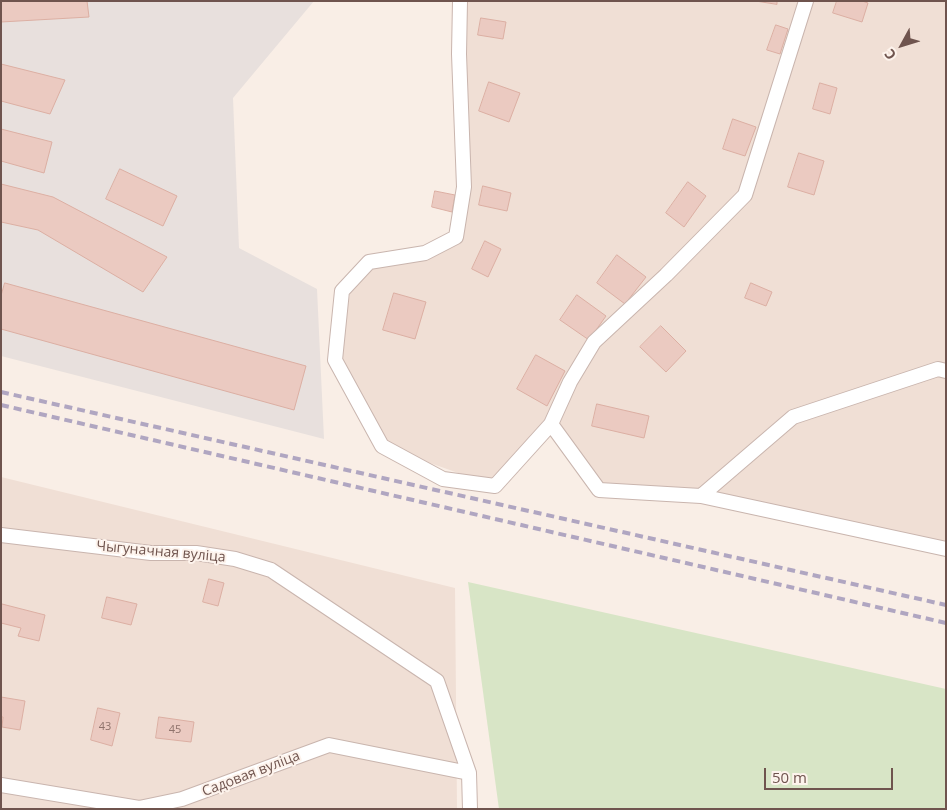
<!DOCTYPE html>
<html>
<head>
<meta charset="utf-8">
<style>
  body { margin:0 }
  #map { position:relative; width:947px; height:810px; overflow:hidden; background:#f9eee6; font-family:"Open Sans",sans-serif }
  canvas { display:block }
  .frame { position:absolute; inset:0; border:2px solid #6f544e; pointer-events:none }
  .north { position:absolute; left:877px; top:20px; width:50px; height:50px; -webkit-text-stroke:4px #fdf3ec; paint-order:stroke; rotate:231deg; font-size:14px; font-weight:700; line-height:20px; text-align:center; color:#6f544e }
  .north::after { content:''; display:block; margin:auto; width:18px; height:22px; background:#6f544e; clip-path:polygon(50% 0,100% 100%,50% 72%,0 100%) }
  .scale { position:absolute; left:764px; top:768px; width:129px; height:22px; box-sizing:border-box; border:2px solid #6f544e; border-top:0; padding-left:6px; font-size:15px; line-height:18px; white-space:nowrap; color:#6f544e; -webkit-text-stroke:4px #fdf3ec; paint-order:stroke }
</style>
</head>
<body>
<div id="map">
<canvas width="947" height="810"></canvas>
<div class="frame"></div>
<div class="north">С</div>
<div class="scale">50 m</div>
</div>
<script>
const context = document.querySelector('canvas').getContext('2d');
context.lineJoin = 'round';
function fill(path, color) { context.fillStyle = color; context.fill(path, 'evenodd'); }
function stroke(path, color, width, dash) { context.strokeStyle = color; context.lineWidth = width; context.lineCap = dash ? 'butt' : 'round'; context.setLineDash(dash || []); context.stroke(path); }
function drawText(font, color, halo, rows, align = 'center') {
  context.font = font + ' "Open Sans",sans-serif'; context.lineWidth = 4; context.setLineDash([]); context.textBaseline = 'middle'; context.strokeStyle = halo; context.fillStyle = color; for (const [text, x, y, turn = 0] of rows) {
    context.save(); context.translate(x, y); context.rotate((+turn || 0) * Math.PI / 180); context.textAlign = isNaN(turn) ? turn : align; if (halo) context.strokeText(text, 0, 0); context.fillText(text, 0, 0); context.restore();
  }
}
fill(new Path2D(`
  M460,1H946V549L701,496L599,490L551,424L495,486L382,446L335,360L351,290L369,262L456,237Z
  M1,477L455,588L457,809H1Z`), '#f0dfd5');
fill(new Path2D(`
  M1,1H314L233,98L239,248L317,289L324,439L1,356Z`), '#e8e0dd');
fill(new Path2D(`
  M468,582L946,689V809H499Z`), '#d8e5c6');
const building = new Path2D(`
  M1,1H87L89,17L1,22Z
  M756,1H777V4Z
  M837,1H862L868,3L862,22L833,13Z
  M481,18L506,22L503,39L478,35Z
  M776,25L788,29L780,54L767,50Z
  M1,64L65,80L50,114L1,101Z
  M489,82L520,93L509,122L479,111Z
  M820,83L837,88L830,114L813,109Z
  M733,119L756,127L745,156L723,149Z
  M1,129L52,142L44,173L1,161Z
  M799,153L824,161L814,195L788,187Z
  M120,169L177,196L163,226L106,199Z
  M688,182L706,196L684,227L666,213Z
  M1,184L53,197L167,257L143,292L38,230L1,222Z
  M483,186L511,193L507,211L479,205Z
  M435,191L455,195L452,212L432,207Z
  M485,241L501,249L488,277L472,269Z
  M617,255L646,277L625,304L597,283Z
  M5,283L306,366L294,410L1,329V296Z
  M751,283L772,292L766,306L745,298Z
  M394,293L426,302L415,339L383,330Z
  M577,295L606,316L589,340L560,320Z
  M661,326L686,351L666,372L640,347Z
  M536,355L565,371L547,406L517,389Z
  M597,404L649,416L644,438L592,426Z
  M209,579L224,583L218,606L203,602Z
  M107,597L137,604L131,625L102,618Z
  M2,604L45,615L39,641L18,636L21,628L1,623Z
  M1,697L25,701L20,730L2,727L3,717H1Z
  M98,708L120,713L112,746L91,740Z
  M159,717L194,722L191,742L156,738Z`);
fill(building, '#ebcac1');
stroke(building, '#dcafa3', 1);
const street = new Path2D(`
  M460,1L459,54L464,187L456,237L425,253L369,262L342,291L335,360L382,446L443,479L495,486L551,424L599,490L701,496L793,417L938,369L946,371
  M551,424L570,382L594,342L666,275L745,195L806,1
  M701,496L946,549
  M1,535L151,553H196L235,559L271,570L437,681L469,773L470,809
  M1,785L139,808L182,799L329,745L469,773`);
stroke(street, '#c9b5ae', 16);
stroke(street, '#fff', 14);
stroke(new Path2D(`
  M1,392L946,605
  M1,405L946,623`), '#b0a6c1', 4, [8, 5]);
drawText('11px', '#8e726b', null, [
  ["43",105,727],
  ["45",175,730]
]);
drawText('14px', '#6f544e', '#fdf3ec', [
  ["Чыгуначная вуліца",161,552,5],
  ["Садовая вуліца",251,774,-21]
]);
</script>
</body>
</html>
